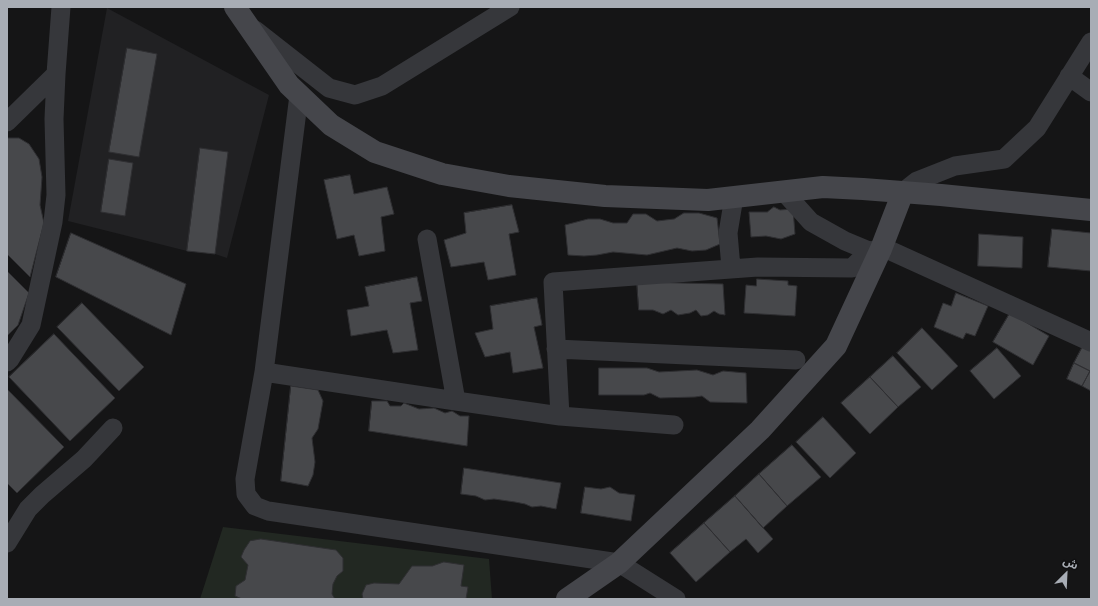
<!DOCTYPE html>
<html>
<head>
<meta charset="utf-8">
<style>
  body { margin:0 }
  #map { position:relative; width:1098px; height:606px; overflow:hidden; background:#151516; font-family:Lato,"Noto Sans Arabic",sans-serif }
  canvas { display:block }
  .frame { position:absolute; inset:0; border:8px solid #a8adb5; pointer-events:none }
  .north { position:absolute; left:1046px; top:554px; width:40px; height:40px; -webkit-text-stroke:3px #101011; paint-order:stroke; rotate:24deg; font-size:11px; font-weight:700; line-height:16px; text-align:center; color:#a8adb5 }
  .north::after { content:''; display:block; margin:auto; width:14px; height:18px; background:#a8adb5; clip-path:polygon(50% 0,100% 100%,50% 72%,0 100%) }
</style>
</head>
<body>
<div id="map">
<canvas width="1098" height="606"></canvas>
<div class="frame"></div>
<div class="north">ش</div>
</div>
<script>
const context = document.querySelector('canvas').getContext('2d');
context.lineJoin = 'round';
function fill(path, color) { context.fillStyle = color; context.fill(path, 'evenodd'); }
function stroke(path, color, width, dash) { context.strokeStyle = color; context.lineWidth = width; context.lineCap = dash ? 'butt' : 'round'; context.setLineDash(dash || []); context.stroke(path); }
fill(new Path2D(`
  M107,8L269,95L227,258L215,254L187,251L68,221Z`), '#212123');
fill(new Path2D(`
  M223,527L489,559L492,599H200Z`), '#222822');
const building = new Path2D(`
  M127,48L157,54L139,157L109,152Z
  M8,138H19L29,144L39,159L42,177L40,205L44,223L30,277L7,254V139Z
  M200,148L228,152L215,254L187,251Z
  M109,159L133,163L125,216L101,212Z
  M350,175L354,194L387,187L394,214L381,217L385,251L359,256L354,235L337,239L324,180Z
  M512,205L519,232L509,234L516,275L488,280L484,262L451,267L444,240L466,233L464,213Z
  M774,207L780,210L793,209L795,234L781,239L766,236L751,237L749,212H767Z
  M684,213H699L717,218L720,244L706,250L692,251L677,248L647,255L613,252L597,255L584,256L568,255L565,225L588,219H600L613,223H627L633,214H646L657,221L674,219Z
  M1052,229L1091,233V271L1048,267Z
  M71,233L186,284L171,335L56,277Z
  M979,234L1023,237L1022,268L978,266Z
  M7,271L29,293L18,325L7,336Z
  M417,277L422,301L410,303L418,350L393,353L387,330L351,336L347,310L369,306L365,287Z
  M757,279L788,281V285L797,286L795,316L744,313L746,285L756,286Z
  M637,282L723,284L725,315L719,314L714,311L708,315L701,316L696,310L690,313L678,315L671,310L663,314L653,310H639Z
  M956,293L988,306L975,336L966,333L963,339L934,327L943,303L951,306Z
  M537,298L542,325L534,327L543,368L513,373L510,352L485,357L475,333L493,329L490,306Z
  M82,303L144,367L119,391L57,327Z
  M1010,313L1049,336L1033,365L993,342Z
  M922,328L958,366L932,390L897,353Z
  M54,334L115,398L70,441L9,377Z
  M1083,346L1091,349V391L1082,386L1090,371L1074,363Z
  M997,348L1021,376L994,399L970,371Z
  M893,356L921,387L898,407L870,377Z
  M1074,363L1090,371L1082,386L1067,379Z
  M599,368H647L659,372L697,370L713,375L723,371L746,373L747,403L710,402L702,396L695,397L660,398L650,393L644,395H599Z
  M870,377L898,407L870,434L841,403Z
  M291,386L318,390L323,401L318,429L312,438L315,462L313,475L308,486L281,481Z
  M7,389L64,447L17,493L7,483Z
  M372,401H387L390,406H401L404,403L419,409L434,408L445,413L452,411L460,416H469L467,446L369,431Z
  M823,417L856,453L830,478L796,442Z
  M792,445L821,477L787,506L759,474Z
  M464,468L561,483L556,509L541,506L532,507L525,504L515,502L494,499L485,500L476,496L461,494Z
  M759,474L787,506L763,528L735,496Z
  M585,487L601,489L610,487L619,493L635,495L631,521L581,513Z
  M735,496L773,539L758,553L746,539L730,552L704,523Z
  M704,523L730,552L696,582L670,553Z
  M261,539L336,550L343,558V571L337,576L333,584L332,594L335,599H242L235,596L236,586L245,580L248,565L241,557L244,550L250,541Z
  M444,562L464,565L461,586L468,587L466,599H363L362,594L366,585L374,583L399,584L412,566H432Z`);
fill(building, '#47484b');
stroke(building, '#2f2f32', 1);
stroke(new Path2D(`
  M255,30L329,88L355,95L382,86L510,7
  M1069,76L1091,92
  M299,95L264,372L245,479L246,494L255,506L268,511L619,563L676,599
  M7,122L56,74
  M784,192L811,222L845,241L869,251L881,249L891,251L1091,342
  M903,192L917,181L955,166L1004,159L1037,128L1091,42
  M427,239L456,401
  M731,268L728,233L734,197
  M556,349L796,360
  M7,362L10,359L31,325L53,222L56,195L54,119L56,74L61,7
  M264,372L456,401L560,416L674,425
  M560,416L553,282L758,267L852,268L869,251
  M7,543L28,509L42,495L84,459L113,428`), '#36373b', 19);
stroke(new Path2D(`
  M235,7L289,85L331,125L375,152L442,174L509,186L605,196L708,200L823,187L863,189L941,195L1091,210
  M567,599L619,563L760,430L836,346L881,249L903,192`), '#45464b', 22);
</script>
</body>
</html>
